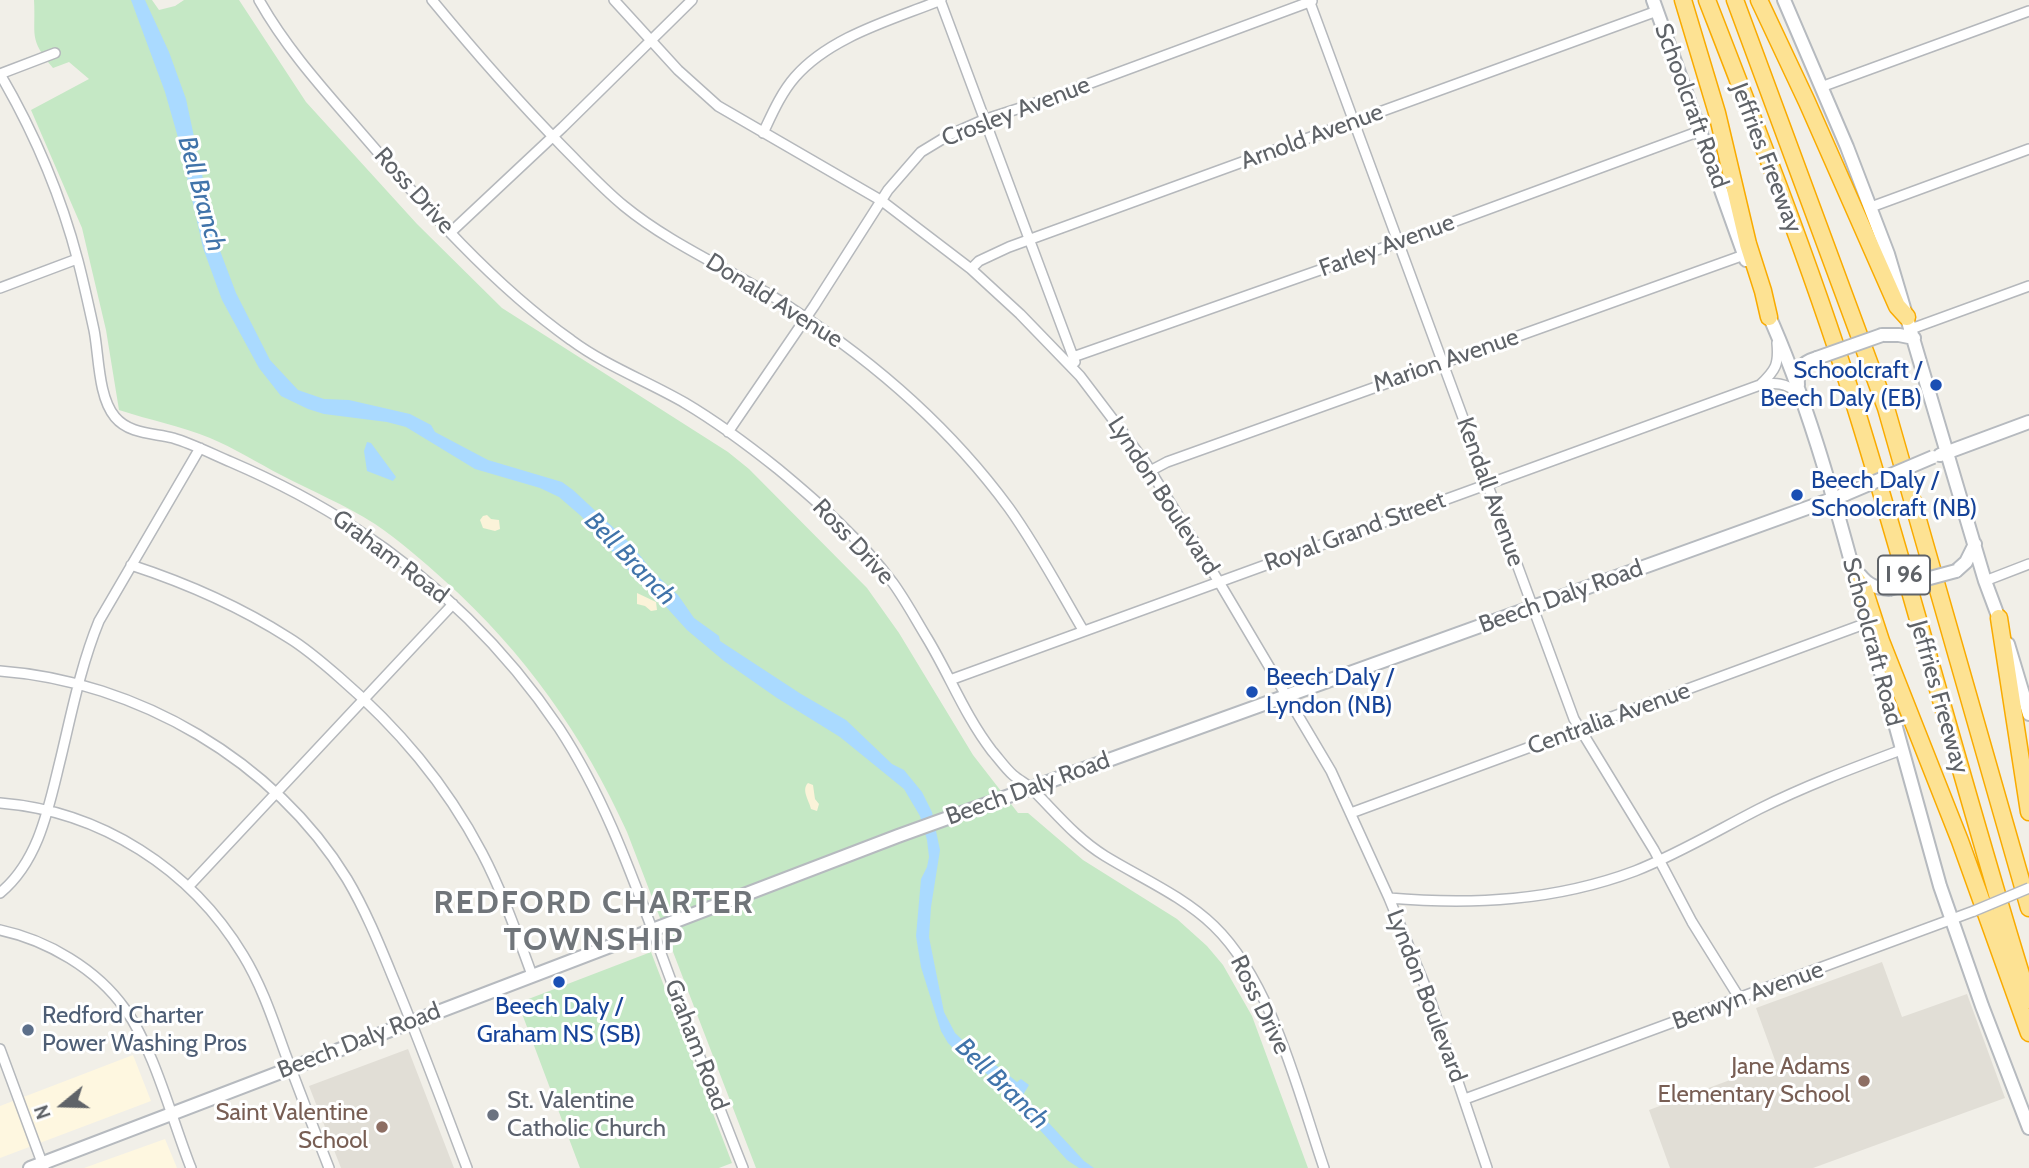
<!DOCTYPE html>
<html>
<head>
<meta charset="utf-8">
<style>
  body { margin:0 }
  #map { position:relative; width:2029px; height:1168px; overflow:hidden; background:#f1efe8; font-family:Cabin,sans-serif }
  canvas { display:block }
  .north { position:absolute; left:28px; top:1070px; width:70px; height:70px; -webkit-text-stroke:5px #fff; paint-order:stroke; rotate:251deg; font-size:19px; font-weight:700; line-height:28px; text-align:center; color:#5f6368 }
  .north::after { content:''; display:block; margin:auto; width:24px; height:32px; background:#5f6368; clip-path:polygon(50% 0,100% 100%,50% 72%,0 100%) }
</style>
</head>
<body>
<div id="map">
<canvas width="2029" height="1168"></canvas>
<div class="north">N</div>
</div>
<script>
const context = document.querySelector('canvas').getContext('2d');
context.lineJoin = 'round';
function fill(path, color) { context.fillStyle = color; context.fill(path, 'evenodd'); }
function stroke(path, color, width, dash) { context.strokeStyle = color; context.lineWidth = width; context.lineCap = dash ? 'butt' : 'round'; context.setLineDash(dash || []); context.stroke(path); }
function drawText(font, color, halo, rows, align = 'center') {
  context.font = font + ' Cabin,sans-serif'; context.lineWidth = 6; context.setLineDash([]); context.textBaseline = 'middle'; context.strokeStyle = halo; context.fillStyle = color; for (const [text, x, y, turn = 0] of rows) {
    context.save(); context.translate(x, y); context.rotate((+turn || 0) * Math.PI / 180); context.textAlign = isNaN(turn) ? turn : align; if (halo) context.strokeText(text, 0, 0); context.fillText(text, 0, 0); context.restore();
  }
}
fill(new Path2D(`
  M133,1055L151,1101L0,1158V1106Z
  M165,1139L177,1168H84Z`), '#fef7e0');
fill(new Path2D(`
  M1882,962L1902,1017L1967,994L2005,1098L1813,1168H1670L1649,1110L1776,1063L1756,1008Z
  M408,1049L454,1168H341L309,1086Z`), '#e1ded6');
fill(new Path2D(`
  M34,0H152L159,10L175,6L184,0H239L306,102L417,224L502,308L728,452L749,469L867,588L899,633L973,755L1018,813H1028L1083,860L1177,919L1207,946L1223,965L1252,1016L1308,1168H756L627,832C583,735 525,653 445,581C423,561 400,541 375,524C345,505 312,491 281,475C258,463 234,448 210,438C181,426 149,420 119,410L106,330L82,228L31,110L89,79L69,62L53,68C28,38 36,36 34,0Z
  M651,952L732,1163L719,1168H580L518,1003Z`), '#c5e8c5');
fill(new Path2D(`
  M487,515L491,519L499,520L500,529L495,531L483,528L480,520L483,516Z
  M637,593L656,602L657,610L651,611L645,606L637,604Z
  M808,783L813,785L815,799L819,804L817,811L811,809C809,800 801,790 808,783Z`), '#fbf3d9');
fill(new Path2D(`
  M131,0H145L169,52L186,99L216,240L236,293L270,360L298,390L324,399L349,400L410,414L431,425L435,432L488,460L562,482L573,490L631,544L653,572L678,595L694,618L719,636L720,641L801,694L846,720L892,764L904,770L922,792L932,812L940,850L931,907L929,937L944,1012L955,1033L976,1053L1000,1068L1017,1082L1021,1079L1029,1085L1023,1095L1084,1161L1094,1168H1079L1067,1160L996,1081L956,1051L948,1043L941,1031L921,967L916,936L921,879L927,867L929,857L927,840L920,816L904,789L840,737L777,698L724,661L687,630L640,578L631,573L581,516L559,497L540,488L475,469L406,427L387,422L324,414L308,409L281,396L259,368L222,300L203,248L179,141L165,92Z
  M367,442L371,443L396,477L393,481L367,471L364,451Z`), '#aadaff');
const minor = new Path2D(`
  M259,0C287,50 326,92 363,135C426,208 492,284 571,340C606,366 647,381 685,403C717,422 748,445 778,469C819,503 861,540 893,583C906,601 916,620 927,638C950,676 965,716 992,751C999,759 1006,769 1013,775C1020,781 1027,784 1033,790C1057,814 1076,838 1105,856C1141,878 1183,896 1214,926C1272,982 1298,1092 1324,1168
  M432,0C474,51 517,100 563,147C583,167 602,188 624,206C674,247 737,272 791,308C873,361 951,429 1009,508C1037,547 1059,589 1083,630
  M614,0L678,70L718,106L882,201L971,269L1020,314L1080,376L1121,430L1145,462L1219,582L1331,771L1389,898L1428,993L1487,1168
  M940,0L1075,362
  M1309,0L1574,719L1654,850L1692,922L1740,999
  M0,74C34,132 61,196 78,261C84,284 89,307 94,330C99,355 98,397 115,417C129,434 153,433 173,438C193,444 212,454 231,462C275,481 316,502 355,528C436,581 505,648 559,728C603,795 630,870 658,945C685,1020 714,1094 743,1168
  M0,74L55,53
  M1821,87L2029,11
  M763,133C772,114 781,93 795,77C831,36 892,20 941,0
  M1871,207L2029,149
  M451,232L563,127L692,0
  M971,269L979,261L1009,247L1657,11
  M0,288L77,259
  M1911,329L2029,286
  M1073,357L1388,246L1700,131
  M1760,385C1776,370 1779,364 1777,343
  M728,432L814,306L888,190L921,152L949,135L983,120L1042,101L1312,1
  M1150,471L1167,462L1744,255
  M131,565C186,583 239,606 289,638C307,649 323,663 339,677C398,728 445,783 482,853C502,891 517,934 532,975
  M1985,581L2029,564
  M0,671C137,681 275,761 347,879C366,911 380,946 394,980C420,1042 443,1105 467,1168
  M950,680L1760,385C1775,382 1786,383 1798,393
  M0,803C101,811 191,869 243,955C262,986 273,1020 285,1053C300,1092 314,1130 329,1168
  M1351,813L1867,623
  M189,886L453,604
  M0,893C40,860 49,805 61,757C72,711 81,665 99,621L200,448
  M1389,898C1473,905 1555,901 1635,871C1678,854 1718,830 1759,809C1805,786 1853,768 1901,750
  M0,930C47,940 97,969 125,1009C154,1049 172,1120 191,1168
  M0,1049L44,1168
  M1465,1099L1974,911`);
const secondary = new Path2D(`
  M1653,0L1746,260
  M1784,0L1847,147L1888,254L1985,581L2001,624
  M1766,309C1806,397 1832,491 1857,584
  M1882,335H1899L1914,338
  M1798,385C1797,369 1801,363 1817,358
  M1940,455L2029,422
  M1956,571L1966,562L1975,544
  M1860,575C1869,586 1876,588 1889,589
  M1866,619L1940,886L1982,1006L2029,1128
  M2008,644L2029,714
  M30,1168L898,836L1846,494`);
const motorway = new Path2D(`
  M1683,0L1717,113L1748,244L1763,291L1769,317
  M1707,0C1761,139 1816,279 1860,422C1919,614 1969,808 2029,1000
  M1735,0L1886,408L2029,908
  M1759,0L1807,102L1897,306L1907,317
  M1855,578L1864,589L1881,641L1960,841L2029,1033
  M1999,618L2029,812`);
stroke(minor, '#b5b8bc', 12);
stroke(secondary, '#b6babf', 16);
stroke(motorway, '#f9ab00', 19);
stroke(minor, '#fff', 9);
stroke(secondary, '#fff', 12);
stroke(motorway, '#fde293', 16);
const minorBridge = new Path2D(`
  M1974,911L2029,888`);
const secondaryBridge = new Path2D(`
  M1817,358L1882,335
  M1846,494L1933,457
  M1889,589L1956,571`);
stroke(minorBridge, '#b5b8bc', 12, []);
stroke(secondaryBridge, '#b6babf', 16, []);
stroke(minorBridge, '#fff', 9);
stroke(secondaryBridge, '#fff', 12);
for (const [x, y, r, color] of [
  [1936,385,7,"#1a4fb4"],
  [1797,495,7,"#1a4fb4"],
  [1252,692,7,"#1a4fb4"],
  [559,982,7,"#1a4fb4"],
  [28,1030,7,"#5c6f8a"],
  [1864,1081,7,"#8d6e63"],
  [493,1115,7,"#6b7280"],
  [382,1127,7,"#8d6e63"]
]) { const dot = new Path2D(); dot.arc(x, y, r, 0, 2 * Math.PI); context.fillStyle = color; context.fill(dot); stroke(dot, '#fff', 2.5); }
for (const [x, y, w] of [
  [1904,575,52]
]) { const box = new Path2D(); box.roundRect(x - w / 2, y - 19.5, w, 39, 5); context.fillStyle = '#fff'; context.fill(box); stroke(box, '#5f6368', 2); }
drawText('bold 23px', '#5f6368', null, [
  ["I 96",1904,575]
]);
drawText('24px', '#5f6368', '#fff', [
  ["Schoolcraft Road",1691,106,70],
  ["Crosley Avenue",1016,112,-21],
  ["Arnold Avenue",1312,137,-20],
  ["Jeffries Freeway",1766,158,69],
  ["Ross Drive",414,191,48],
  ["Farley Avenue",1387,246,-20],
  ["Donald Avenue",774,301,32],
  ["Marion Avenue",1446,361,-19],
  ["Kendall Avenue",1490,492,70],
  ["Lyndon Boulevard",1163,496,57],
  ["Royal Grand Street",1355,532,-20],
  ["Ross Drive",853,542,47],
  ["Graham Road",390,557,37],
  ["Beech Daly Road",1561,597,-20],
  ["Schoolcraft Road",1872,642,75],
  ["Jeffries Freeway",1939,697,74],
  ["Centralia Avenue",1609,719,-20],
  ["Beech Daly Road",1028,789,-20],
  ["Lyndon Boulevard",1426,996,69],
  ["Berwyn Avenue",1748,996,-20],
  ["Ross Drive",1260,1005,64],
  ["Beech Daly Road",359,1041,-21],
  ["Graham Road",696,1045,69]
]);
drawText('24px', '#164399', '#fff', [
  ["Schoolcraft /",1922,371,"right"],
  ["Beech Daly (EB)",1922,399,"right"],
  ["Beech Daly /",1811,481],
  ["Schoolcraft (NB)",1811,509],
  ["Beech Daly /",1266,678],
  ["Lyndon (NB)",1266,706],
  ["Beech Daly /",559,1007,"center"],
  ["Graham NS (SB)",559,1035,"center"]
], 'left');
drawText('24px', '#4e5e75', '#fff', [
  ["Redford Charter",42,1016],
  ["Power Washing Pros",42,1044]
], 'left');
drawText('24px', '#785e54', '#fff', [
  ["Jane Adams",1850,1067],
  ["Elementary School",1850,1095],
  ["Saint Valentine",368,1113],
  ["School",368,1141]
], 'right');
drawText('24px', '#5b616d', '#fff', [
  ["St. Valentine",507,1101],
  ["Catholic Church",507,1129]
], 'left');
drawText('italic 26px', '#4174aa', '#fff', [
  ["Bell Branch",201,194,75],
  ["Bell Branch",630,559,46],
  ["Bell Branch",1002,1084,44]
]);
context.letterSpacing = '2px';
drawText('bold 32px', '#70757a', '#fff', [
  ["REDFORD CHARTER",594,904],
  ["TOWNSHIP",594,941]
]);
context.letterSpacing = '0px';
</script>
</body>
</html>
